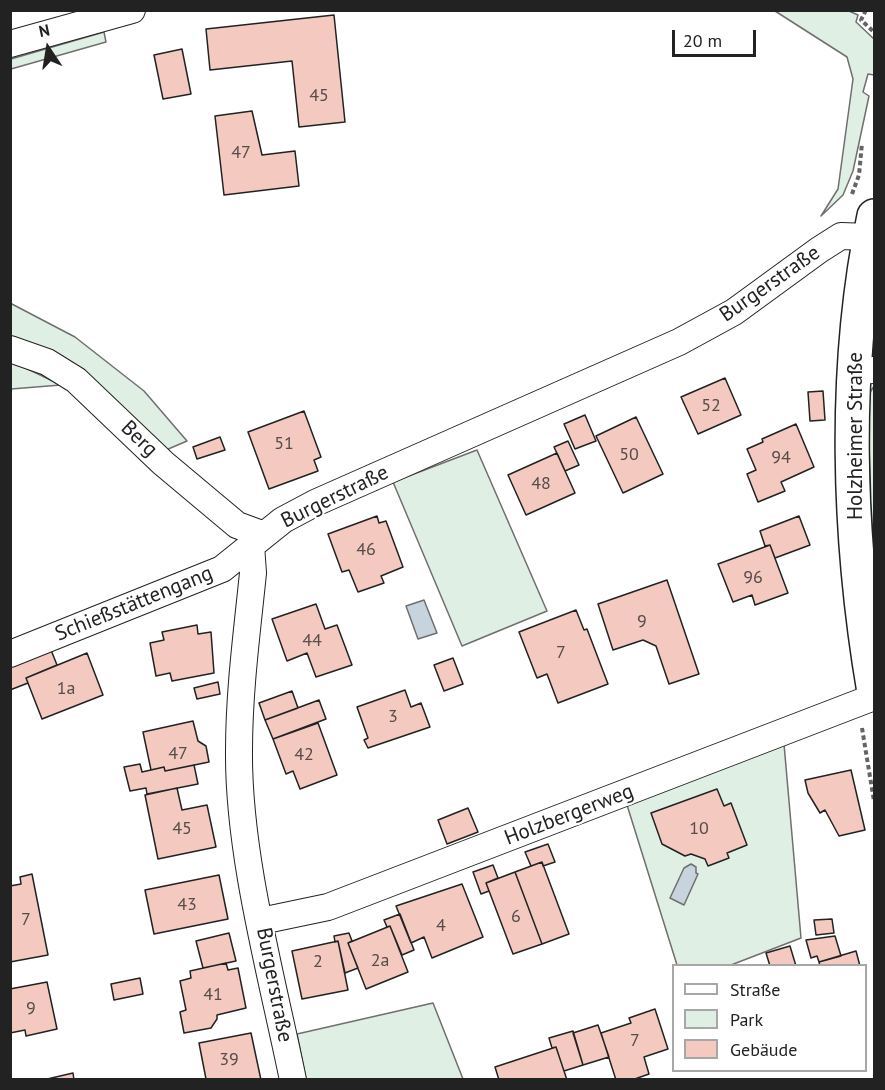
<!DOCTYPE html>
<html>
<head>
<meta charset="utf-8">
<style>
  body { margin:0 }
  #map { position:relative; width:885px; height:1090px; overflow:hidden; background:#fff; font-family:"PT Sans",sans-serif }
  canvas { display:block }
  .frame { position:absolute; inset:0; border:12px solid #222; pointer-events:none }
  .legend { position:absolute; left:672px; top:964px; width:195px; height:108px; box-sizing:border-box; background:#fff; border:2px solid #a7a7a7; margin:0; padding:8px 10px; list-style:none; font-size:18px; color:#222 }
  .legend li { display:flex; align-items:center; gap:12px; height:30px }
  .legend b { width:30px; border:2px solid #a7a7a7 }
  .north { position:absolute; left:18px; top:18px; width:60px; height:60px; -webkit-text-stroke:4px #fff; paint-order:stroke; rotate:348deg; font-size:16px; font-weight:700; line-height:24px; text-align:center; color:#222 }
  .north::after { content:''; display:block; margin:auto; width:21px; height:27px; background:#222; clip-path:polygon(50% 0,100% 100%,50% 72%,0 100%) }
  .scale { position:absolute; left:672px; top:30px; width:84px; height:27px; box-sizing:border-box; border:3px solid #222; border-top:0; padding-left:8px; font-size:18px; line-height:21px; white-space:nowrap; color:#222; -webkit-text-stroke:4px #fff; paint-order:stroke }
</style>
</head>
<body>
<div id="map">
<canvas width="885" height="1090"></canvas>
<div class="frame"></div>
<ul class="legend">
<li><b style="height:8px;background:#fff"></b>Straße</li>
<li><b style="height:16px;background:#e0efe3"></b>Park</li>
<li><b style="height:16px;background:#f3c9c0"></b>Gebäude</li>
</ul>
<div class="north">N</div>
<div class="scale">20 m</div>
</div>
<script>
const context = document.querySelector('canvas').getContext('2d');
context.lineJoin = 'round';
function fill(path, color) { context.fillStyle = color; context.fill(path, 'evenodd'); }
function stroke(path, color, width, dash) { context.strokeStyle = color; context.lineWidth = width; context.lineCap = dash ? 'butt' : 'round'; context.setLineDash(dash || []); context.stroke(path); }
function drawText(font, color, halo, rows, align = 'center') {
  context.font = font + ' "PT Sans",sans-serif'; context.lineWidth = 4.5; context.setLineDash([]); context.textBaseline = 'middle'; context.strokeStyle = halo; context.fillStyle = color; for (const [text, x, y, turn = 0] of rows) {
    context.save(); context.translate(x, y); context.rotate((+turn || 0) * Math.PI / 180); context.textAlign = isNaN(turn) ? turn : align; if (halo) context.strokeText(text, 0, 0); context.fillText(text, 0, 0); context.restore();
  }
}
const green = new Path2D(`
  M775,11H849L858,15L856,22L874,39V75L868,74L863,92L869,96L853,171L843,195L821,216L838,189L853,79L847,57Z
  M104,32L106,42L11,69V59Z
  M10,303L75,337L144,391L187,441L166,450L11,338Z
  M11,361L61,385L11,389Z
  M874,386V537L870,538L868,396Z
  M477,450L547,611L462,646L393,482Z
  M784,744L801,938L731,965H677L627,805Z
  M433,1003L463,1079H306L297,1034Z`);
fill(green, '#e0efe3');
stroke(green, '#6f6f6f', 1.5);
const water = new Path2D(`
  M424,600L437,633L418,639L406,606Z
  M691,864L696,867V873L698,874L684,905L670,898L684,868Z`);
fill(water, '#c7d3dd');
stroke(water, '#6f6f6f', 1.5);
const building = new Path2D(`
  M334,15L345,122L299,127L292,61L210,70L206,29Z
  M182,49L191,94L163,99L154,55Z
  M252,111L262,155L295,151L299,186L224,195L215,116Z
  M725,378L741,415L698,434L681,397Z
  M823,391L825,420L810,421L808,392Z
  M304,411L321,457L314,460L318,471L269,489L248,432Z
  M585,415L596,441L575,449L564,424Z
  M636,417L663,474L623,493L596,436Z
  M796,424L814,467L781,482L785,491L758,502L747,474L756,470L747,449L763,442L762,439Z
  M220,437L225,450L197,459L193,447Z
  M568,441L579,465L565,471L554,447Z
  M557,453L575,493L526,515L508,475Z
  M377,516L379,523L386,521L403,567L381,576L384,583L358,592L349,570L342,572L328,534Z
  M799,516L810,545L775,558L770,545L765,546L760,531Z
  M770,545L788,593L755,605L752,595L733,602L718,564Z
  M667,580L699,674L669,684L656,646L643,640L613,650L598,604Z
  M316,604L325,629L337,625L352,665L316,677L307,653L287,661L272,619Z
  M576,610L584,630L587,629L608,684L558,703L547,674L537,678L519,632Z
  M197,625L198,634L211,632L214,673L172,681L170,673L156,676L150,643L164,640L162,632Z
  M51,650L57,665L26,678L28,683L10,690V666Z
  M87,653L103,695L42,719L26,678Z
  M453,658L463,684L444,691L434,665Z
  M218,682L220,694L197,699L194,688Z
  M405,690L411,707L421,703L430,727L368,748L364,740L368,738L357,707Z
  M292,691L298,708L265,720L259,703Z
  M319,700L326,719L273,739L265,720Z
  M193,721L198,741L206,746L209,762L165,771L164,767L151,770L143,732Z
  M318,723L337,775L300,789L293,771L286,774L273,739Z
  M140,764L142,772L164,767L165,771L194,765L198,784L147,794L146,788L130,791L124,767Z
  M851,770L865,830L839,836L825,810L820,813L808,793L805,780Z
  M177,788L182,810L207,805L216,847L158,859L145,795Z
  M717,789L724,806L731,803L747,845L727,853L729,858L708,866L705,859L691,854L685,856L662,844L651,813Z
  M468,808L478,832L447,844L438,820Z
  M548,844L555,862L543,866L542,862L531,866L525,852Z
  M542,862L569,934L542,944L515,872Z
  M493,865L498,878L486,883L489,891L481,894L473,872Z
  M515,872L542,944L513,954L486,883Z
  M32,874L48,955L10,962V886L21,884L20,877Z
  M219,875L228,919L154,934L145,890Z
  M462,884L483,937L432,958L424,937L411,943L396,906Z
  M400,914L414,950L402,955L390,926L387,927L384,920Z
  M832,919L834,933L816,935L814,920Z
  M390,926L408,972L366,989L348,943Z
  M229,933L236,961L203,968L196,941Z
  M349,933L352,941L348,943L358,968L345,973L338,941L335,942L334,936Z
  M835,936L841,956L819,962L817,956L811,958L806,940Z
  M338,941L348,990L302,999L292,951Z
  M790,946L796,966H770L766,953Z
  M856,951L860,966H820L819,962Z
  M226,963L228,970L238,968L246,1008L217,1015V1019L211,1028L184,1033L180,1012L186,1010L180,981L191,978L190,971Z
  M140,978L143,994L114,1000L111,984Z
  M47,982L57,1029L26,1036L25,1030L10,1033V989Z
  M655,1009L668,1049L644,1057L649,1074L632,1080H616L601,1033L631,1023L629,1018Z
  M598,1025L609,1057L583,1065L573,1033Z
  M573,1031L583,1065L564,1071L556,1047L552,1048L549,1038Z
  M251,1033L261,1080L206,1079L199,1043Z
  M556,1047L567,1080H499L495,1067Z
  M73,1073L74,1080H43Z`);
fill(building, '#f3c9c0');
stroke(building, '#222', 1.5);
const street = new Path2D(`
  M10,44L132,10
  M10,349L47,362L76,380L163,463L237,525L264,535
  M854,371L874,370
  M251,545L253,573C247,632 239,691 239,751C238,855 272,977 293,1080
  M10,654L222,569L283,520L315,503L679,342L734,312L819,250L841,236L870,237
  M261,921L328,907L874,697`);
const secondary = new Path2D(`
  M874,216C842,369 848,539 874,692`);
stroke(street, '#222', 28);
stroke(secondary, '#222', 36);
stroke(new Path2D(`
  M866,10L861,20L874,32
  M852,194L859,175L862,143
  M862,728L874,801`), '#646464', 4, [4.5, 3]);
stroke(street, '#fff', 26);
stroke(secondary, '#fff', 33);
drawText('18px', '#564c4a', null, [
  ["45",319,96],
  ["47",241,153],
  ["52",711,406],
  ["51",284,444],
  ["50",629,455],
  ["94",781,458],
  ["48",541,484],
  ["46",366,550],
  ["96",753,578],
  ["9",642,622],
  ["44",312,641],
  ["7",561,653],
  ["1a",66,689],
  ["3",393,717],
  ["47",178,754],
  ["42",304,755],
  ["45",182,829],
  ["10",699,829],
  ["43",187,905],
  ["6",516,917],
  ["7",26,920],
  ["4",441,926],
  ["2a",380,961],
  ["2",318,962],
  ["41",213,995],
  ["9",31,1009],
  ["7",635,1041],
  ["39",229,1060]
]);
drawText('21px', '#222', '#fff', [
  ["Burgerstraße",770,284,-35],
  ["Holzheimer Straße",856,436,-90],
  ["Berg",139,439,44],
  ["Burgerstraße",335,497,-26],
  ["Schießstättengang",134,604,-22],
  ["Holzbergerweg",569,815,-21],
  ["Burgerstraße",274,985,79]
]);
</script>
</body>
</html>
